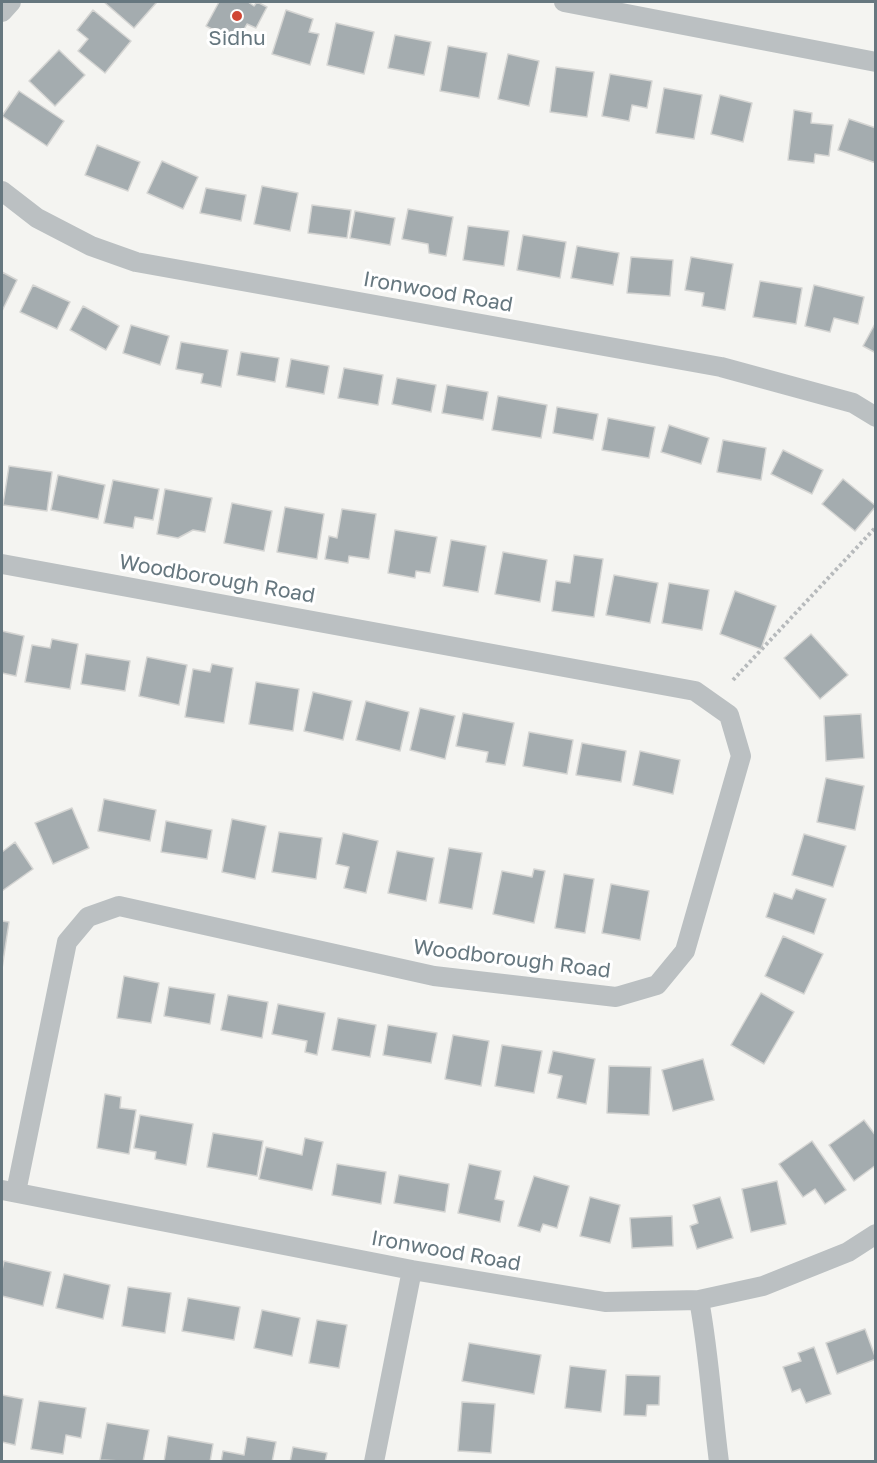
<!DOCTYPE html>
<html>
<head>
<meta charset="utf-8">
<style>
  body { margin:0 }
  #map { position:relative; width:877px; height:1463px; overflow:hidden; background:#f4f4f1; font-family:"Golos Text",sans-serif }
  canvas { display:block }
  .frame { position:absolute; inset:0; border:3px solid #66777f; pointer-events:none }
</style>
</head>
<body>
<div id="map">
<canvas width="877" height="1463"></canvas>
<div class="frame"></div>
</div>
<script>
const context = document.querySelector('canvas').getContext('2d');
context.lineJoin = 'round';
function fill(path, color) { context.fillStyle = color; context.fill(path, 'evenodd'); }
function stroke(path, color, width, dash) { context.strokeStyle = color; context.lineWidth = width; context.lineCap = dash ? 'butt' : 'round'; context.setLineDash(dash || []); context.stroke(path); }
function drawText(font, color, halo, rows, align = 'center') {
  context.font = font + ' "Golos Text",sans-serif'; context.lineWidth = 6; context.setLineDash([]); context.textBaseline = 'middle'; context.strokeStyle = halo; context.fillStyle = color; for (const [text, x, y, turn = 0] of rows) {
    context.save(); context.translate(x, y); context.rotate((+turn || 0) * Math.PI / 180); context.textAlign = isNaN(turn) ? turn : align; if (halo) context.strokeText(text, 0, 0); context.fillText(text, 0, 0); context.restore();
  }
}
const building = new Path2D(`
  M104,2H157L134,28Z
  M219,2H248L254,6L257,2L267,7L256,28L247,24L237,42L206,26Z
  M93,10L131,41L105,73L78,51L88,39L77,30Z
  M286,10L313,19L309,32L319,34L310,65L272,54Z
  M336,23L374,32L364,74L327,65Z
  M395,35L431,42L424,75L388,68Z
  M448,46L487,53L479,98L440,91Z
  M59,50L85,75L55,106L29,81Z
  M508,54L539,61L529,106L498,99Z
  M556,67L594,72L587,117L550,112Z
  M610,74L652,81L647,108L632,105L629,121L602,116Z
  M664,88L702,95L694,139L656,133Z
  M19,91L64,121L47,146L2,116Z
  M720,95L752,103L743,142L711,134Z
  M794,110L812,113L811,123L833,125L829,156L815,154L814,163L788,160Z
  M849,119L876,128V163L838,150Z
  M97,145L140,162L128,191L85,175Z
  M162,161L198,177L183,209L147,193Z
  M262,186L298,193L290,231L254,224Z
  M206,188L246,195L241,221L200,213Z
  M312,205L351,210L347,238L308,233Z
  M408,209L453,217L446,256L429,253L428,244L402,239Z
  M355,211L395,218L390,245L350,238Z
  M468,226L509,231L504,266L463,260Z
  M523,235L566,242L560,278L517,270Z
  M577,246L619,253L613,285L571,278Z
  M631,257L673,260L670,296L627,293Z
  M691,257L733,264L725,310L702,306L704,293L685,290Z
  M2,272L17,280L2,311Z
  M760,281L802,288L796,324L753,317Z
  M33,285L70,302L57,329L20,312Z
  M814,285L864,297L858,324L834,318L830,332L805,326Z
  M83,306L119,326L106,350L70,330Z
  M876,322V353L863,346Z
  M131,325L169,336L160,365L123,353Z
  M181,342L228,350L221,387L201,383L203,374L176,369Z
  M241,352L279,358L275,382L237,375Z
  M291,359L329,366L324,394L286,387Z
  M344,368L383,375L378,405L338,398Z
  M397,378L436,385L431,412L392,404Z
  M447,385L488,392L483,420L442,413Z
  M498,396L547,405L541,438L492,430Z
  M557,407L598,414L593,440L553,433Z
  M608,418L655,427L649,458L602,450Z
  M669,425L709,438L701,464L661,452Z
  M723,440L766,448L761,480L717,472Z
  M783,450L823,470L812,494L771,474Z
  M9,466L52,472L47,511L3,505Z
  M58,475L105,485L98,519L51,510Z
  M843,479L876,506L855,531L822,504Z
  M113,480L159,489L153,520L135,517L133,528L104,523Z
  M165,489L212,498L205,532L193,530L178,538L157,534Z
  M232,503L272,511L264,551L224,543Z
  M285,507L324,514L317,559L277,552Z
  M342,509L376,514L369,559L349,556L348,563L325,559L329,536L337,538Z
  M395,530L437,537L430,573L416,571L415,578L388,573Z
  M451,540L486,546L478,592L443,586Z
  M503,552L547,560L540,602L495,594Z
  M574,555L603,559L594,617L552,611L556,581L570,583Z
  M614,575L658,583L650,623L606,615Z
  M669,583L709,590L702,630L662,623Z
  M735,591L776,606L761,649L720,634Z
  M2,631L24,636L16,676L2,673Z
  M811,634L848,675L820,699L784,658Z
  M52,639L78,644L70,689L25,682L32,645L50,648Z
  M86,654L130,661L125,691L81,684Z
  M147,657L187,665L179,705L139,696Z
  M212,664L233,668L224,723L185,717L193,669L210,672Z
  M256,682L299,689L293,731L249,724Z
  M313,692L352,701L343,740L304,731Z
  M366,701L409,712L400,751L356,740Z
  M420,708L455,716L445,759L410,750Z
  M463,713L514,723L505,765L486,762L488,752L456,746Z
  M861,714L864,758L826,761L824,716Z
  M529,732L573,740L567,774L523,766Z
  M582,743L626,751L621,782L576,775Z
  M640,751L680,760L673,794L633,785Z
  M826,778L864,786L855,830L817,822Z
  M104,799L156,810L150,841L98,831Z
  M72,808L89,848L53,864L35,823Z
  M232,819L266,826L255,879L222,872Z
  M166,821L212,830L207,859L161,852Z
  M279,832L322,838L316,879L272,872Z
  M343,833L378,841L366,893L344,888L349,867L336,864Z
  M804,834L846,846L833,887L792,875Z
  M15,842L33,869L2,891V852Z
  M449,848L482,853L472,909L439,903Z
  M397,851L434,858L426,901L388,893Z
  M534,869L545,871L534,923L493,914L502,871L532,877Z
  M564,874L594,879L585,933L555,928Z
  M611,884L649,891L640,940L602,933Z
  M796,889L826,899L814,934L766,917L774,893L792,899Z
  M2,921L9,922L2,969Z
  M783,936L823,954L804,994L765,976Z
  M124,976L159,983L151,1023L117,1018Z
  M169,987L215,994L210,1024L164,1016Z
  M761,993L794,1012L764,1064L731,1045Z
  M228,995L268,1002L262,1038L221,1030Z
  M278,1004L325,1013L317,1055L305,1052L307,1041L272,1034Z
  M338,1018L376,1025L370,1057L332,1050Z
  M388,1025L437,1033L431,1063L383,1055Z
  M453,1035L489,1041L481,1086L445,1079Z
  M502,1045L542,1051L534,1093L495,1086Z
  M553,1051L595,1059L586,1104L557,1098L562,1076L548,1073Z
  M703,1059L714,1100L673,1111L662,1070Z
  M609,1066L651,1067L649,1115L607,1113Z
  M105,1094L121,1097L120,1108L136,1110L129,1154L97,1148Z
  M140,1115L193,1124L186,1165L155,1159L156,1152L134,1148Z
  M864,1120L876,1136V1165L854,1181L829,1145Z
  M213,1133L263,1141L257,1176L207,1167Z
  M305,1138L323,1142L312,1190L259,1179L266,1147L302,1155Z
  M812,1141L846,1190L825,1204L815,1189L803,1197L779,1164Z
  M337,1164L386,1172L381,1204L332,1195Z
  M469,1164L501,1171L495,1199L504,1201L500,1222L458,1213Z
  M399,1175L449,1184L445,1212L394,1203Z
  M534,1176L569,1186L557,1228L543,1224L540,1232L518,1226Z
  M777,1181L786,1224L751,1232L742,1189Z
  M590,1197L620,1205L610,1243L580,1236Z
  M720,1197L733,1238L697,1249L690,1226L698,1223L693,1205Z
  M672,1216L673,1246L632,1248L630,1218Z
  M4,1261L51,1272L43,1306L2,1296V1270Z
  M64,1274L110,1285L103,1319L56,1308Z
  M128,1287L171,1293L165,1333L122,1326Z
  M188,1298L240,1307L234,1340L182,1331Z
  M262,1310L300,1318L292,1356L254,1348Z
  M317,1320L347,1325L339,1368L309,1363Z
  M865,1329L876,1359L837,1374L826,1343Z
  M469,1343L541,1355L534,1394L462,1381Z
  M814,1347L831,1394L806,1403L800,1389L792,1392L783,1367L801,1361L798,1353Z
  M570,1366L606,1370L601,1412L565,1408Z
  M626,1375L660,1376L659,1405H647L646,1416L624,1415Z
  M2,1395L23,1399L15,1445L2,1442Z
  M39,1401L86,1408L81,1438L66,1435L63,1454L31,1449Z
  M462,1402L495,1404L491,1453L458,1451Z
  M107,1423L149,1430L143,1462L100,1460Z
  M168,1436L213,1444L210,1462H164Z
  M247,1437L276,1442L272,1462H221L223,1451L244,1455Z
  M293,1447L327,1453L325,1462H290Z`);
fill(building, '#a4acaf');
stroke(building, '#d5d5d3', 1.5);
stroke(new Path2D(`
  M733,680L876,527`), '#b7babc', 4, [3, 3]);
stroke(new Path2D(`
  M564,2L876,62
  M2,12L11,2
  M2,191L37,218L91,246L136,262L721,367L853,403L876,417
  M2,564L695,691L729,715L741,756L685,951L657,985L616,997L434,976L119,906L88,917L67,942L16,1192
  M2,1190L412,1270L605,1302L699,1300L763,1286L848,1252L876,1234
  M699,1300C709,1353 712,1408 719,1462
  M374,1462L412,1270`), '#bbc0c2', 20);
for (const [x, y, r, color] of [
  [237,16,6,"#d04634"]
]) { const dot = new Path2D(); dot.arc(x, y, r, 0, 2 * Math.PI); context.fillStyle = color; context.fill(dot); stroke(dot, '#fff', 2); }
drawText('21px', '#66777f', '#fff', [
  ["Sidhu",237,38]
]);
drawText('21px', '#66777f', '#fff', [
  ["Ironwood Road",438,292,10],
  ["Woodborough Road",217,579,10],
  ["Woodborough Road",512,959,7],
  ["Ironwood Road",446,1251,10]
]);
</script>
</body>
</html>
